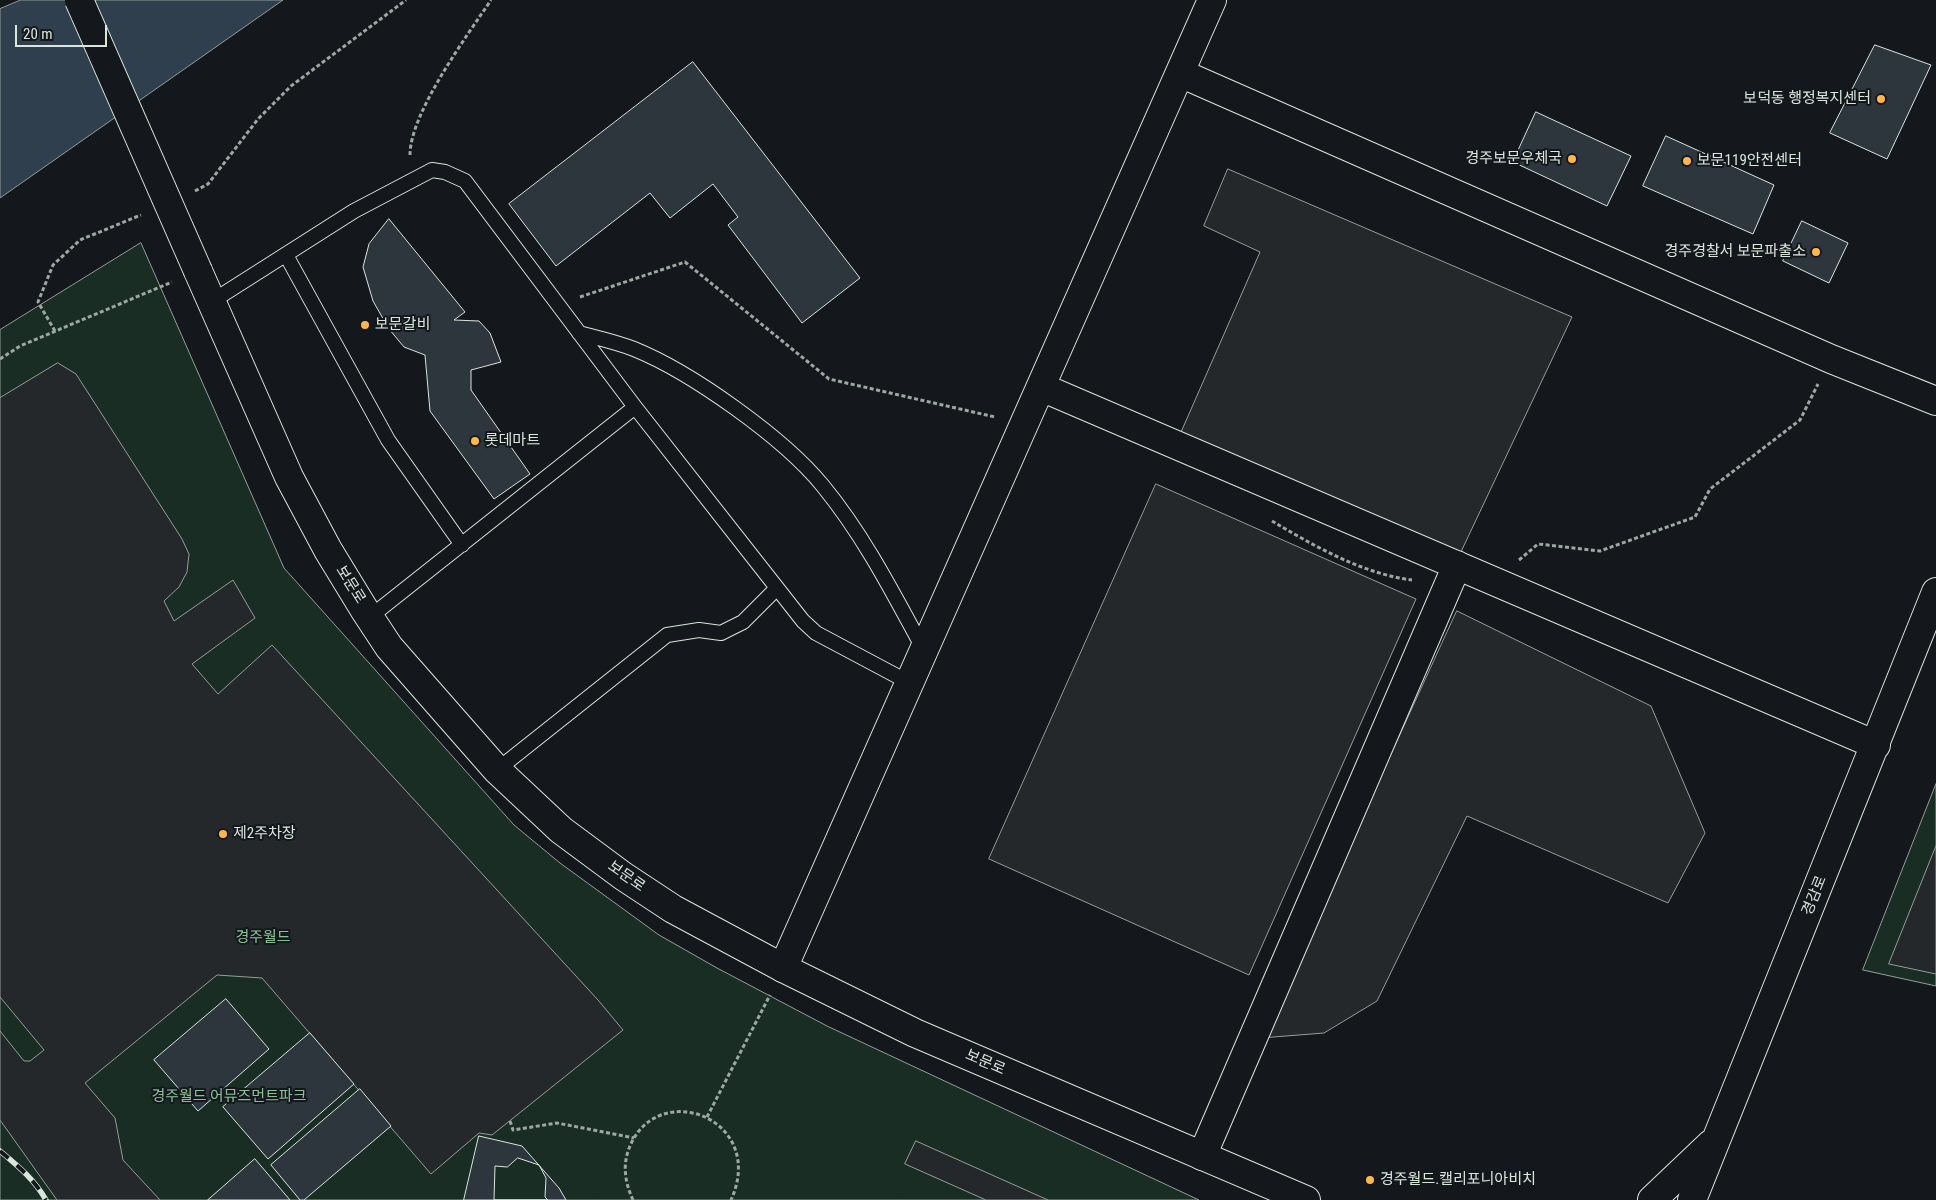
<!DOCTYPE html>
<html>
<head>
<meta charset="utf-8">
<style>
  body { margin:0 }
  #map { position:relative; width:1936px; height:1200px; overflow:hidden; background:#14181c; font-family:"Roboto Condensed",sans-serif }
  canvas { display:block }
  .scale { position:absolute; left:15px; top:25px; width:92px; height:22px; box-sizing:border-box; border:2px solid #d8e6dc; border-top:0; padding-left:6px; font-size:15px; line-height:18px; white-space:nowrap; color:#d8e6dc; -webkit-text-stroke:4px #14181c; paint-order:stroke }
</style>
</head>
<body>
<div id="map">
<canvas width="1936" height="1200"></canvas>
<div class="scale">20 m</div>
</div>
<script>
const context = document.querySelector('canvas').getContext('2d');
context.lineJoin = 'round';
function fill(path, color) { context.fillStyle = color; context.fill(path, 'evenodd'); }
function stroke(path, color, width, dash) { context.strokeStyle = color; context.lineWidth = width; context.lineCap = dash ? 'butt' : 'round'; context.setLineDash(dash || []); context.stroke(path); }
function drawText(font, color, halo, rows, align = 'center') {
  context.font = font + ' "Roboto Condensed","Noto Sans KR",sans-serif'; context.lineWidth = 4; context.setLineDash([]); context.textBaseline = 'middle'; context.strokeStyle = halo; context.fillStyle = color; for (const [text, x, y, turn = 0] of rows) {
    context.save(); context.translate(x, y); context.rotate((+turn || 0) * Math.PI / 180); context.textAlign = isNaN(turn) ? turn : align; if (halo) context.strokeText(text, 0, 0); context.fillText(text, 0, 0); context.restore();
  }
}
const green = new Path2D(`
  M141,243L284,568L514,825L560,863L659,935L717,968L827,1026L1199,1200H0V330Z
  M1936,784V986L1863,970Z`);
fill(green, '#1a2d24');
stroke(green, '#939e99', 1);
const parking = new Path2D(`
  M1228,169L1572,317L1459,556L1178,439L1260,252L1204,226Z
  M58,363L76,374L182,539L189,554L187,572L179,587L164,601L174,621L233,580L255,618L192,664L218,694L272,645L598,1000L623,1030L492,1135L479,1133L431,1174L262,978L217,975L85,1083L115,1118L123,1160L160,1200H57L0,1120V1031L24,1061H30L44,1050L0,997V398Z
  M1156,484L1416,599L1249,975L989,859Z
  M1457,611L1651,706L1705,833L1668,903L1467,816L1377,1001L1324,1033L1261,1038Z
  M1936,846V974L1889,964Z
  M916,1141L1048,1200H986L905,1164Z`);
fill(parking, '#24282b');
stroke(parking, '#939e99', 1);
const water = new Path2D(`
  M21,0H283L0,198V9Z`);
fill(water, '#2f3f4d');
stroke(water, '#939e99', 1);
const building = new Path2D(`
  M1875,45L1931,65L1887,159L1830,133Z
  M693,62L860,278L802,323L728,225L738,217L713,184L670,218L650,193L556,266L509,204Z
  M1536,112L1631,156L1607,206L1513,162Z
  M1666,136L1774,185L1753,234L1643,186Z
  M389,219L465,312L454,320L479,321L490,333L501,362L471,370V390L530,474L494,499L430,411L425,355L404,347L389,329L373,301L363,267L369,244Z
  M1802,221L1848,243L1829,283L1783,261Z
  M226,999L269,1049L198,1111L154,1060Z
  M310,1033L354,1084L268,1159L223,1107Z
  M360,1089L391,1126L304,1200H300L271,1165Z
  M479,1136L522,1146L559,1188L566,1200H464Z
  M518,1158L539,1165L546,1178L545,1197L548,1200H494L495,1166L507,1167Z
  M255,1159L290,1200H208Z`);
fill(building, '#2c363c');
stroke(building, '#d8e6dc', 1);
const lane = new Path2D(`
  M286,255L388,440L462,545
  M211,302L354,211L432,170L445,172L465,181L635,407L803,621L816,633L910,683
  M579,333C597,338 616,342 634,349C691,372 784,438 823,486C864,536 893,593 924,650
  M370,617L635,407
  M497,770L667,635L699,630L721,633L743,622L777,588`);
const street = new Path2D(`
  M1180,73L1831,359L1936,401
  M1041,387L1876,745
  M783,968L1212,0
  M1202,1156L1457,565`);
const secondary = new Path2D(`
  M198,271L289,477L328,550L364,609L389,647L497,770L561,830L623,876L673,909L783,968L915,1033L1306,1200`);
const primary = new Path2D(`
  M1652,1200L1711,1144
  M1692,1200L1936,592`);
stroke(lane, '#d8e6dc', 16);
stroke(street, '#d8e6dc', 30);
stroke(secondary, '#d8e6dc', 30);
stroke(primary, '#d8e6dc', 30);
stroke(new Path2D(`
  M410,155C410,113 467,36 491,0
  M195,191L208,184L258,119L291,86L406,0
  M580,297L685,262L829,379L995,417
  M55,331L38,302L53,265L80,240L141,215
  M0,359L20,346L172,282
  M1272,521C1314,546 1363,574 1412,580
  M1519,560L1538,544L1600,551L1695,517L1710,489L1800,420L1818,384
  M707,1117L770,995
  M510,1121L513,1130L557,1123L634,1138
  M633,1200C623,1178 622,1159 634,1138C668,1081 766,1123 731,1200`), '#9da8a2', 3, [4, 2.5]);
stroke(lane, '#14181c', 14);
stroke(street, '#14181c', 28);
stroke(secondary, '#14181c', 28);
stroke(primary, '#14181c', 28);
const rail = new Path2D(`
  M0,1151C18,1166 34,1179 46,1200`);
stroke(rail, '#d8e6dc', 5.5);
stroke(rail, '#14181c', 4, [11]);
const secondaryBridge = new Path2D(`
  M79,0L198,271`);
stroke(secondaryBridge, '#d8e6dc', 30, []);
stroke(secondaryBridge, '#14181c', 28);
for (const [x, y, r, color] of [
  [1881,99,5,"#ffb74d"],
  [1572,159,5,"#ffb74d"],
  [1687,161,5,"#ffb74d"],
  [1816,252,5,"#ffb74d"],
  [365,325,5,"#ffb74d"],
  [475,441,5,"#ffb74d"],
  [223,834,5,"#ffb74d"],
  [1370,1180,5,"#ffb74d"]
]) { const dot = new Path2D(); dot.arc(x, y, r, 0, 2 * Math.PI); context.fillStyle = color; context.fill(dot); stroke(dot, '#14181c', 2); }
drawText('15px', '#d8e6dc', '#14181c', [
  ["보덕동 행정복지센터",1871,99,"right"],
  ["경주보문우체국",1562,159,"right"],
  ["보문119안전센터",1697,161],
  ["경주경찰서 보문파출소",1806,252,"right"],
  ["보문갈비",375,325],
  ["롯데마트",485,441],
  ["제2주차장",233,834],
  ["경주월드.캘리포니아비치",1380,1180]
], 'left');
drawText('15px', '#d8e6dc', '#14181c', [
  ["보문로",350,585,58],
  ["보문로",626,877,35],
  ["경감로",1815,896,-68],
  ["보문로",985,1063,23]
]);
drawText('15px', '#8ac095', '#14181c', [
  ["경주월드",263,938],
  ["경주월드 어뮤즈먼트파크",229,1097]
]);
</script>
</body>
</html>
